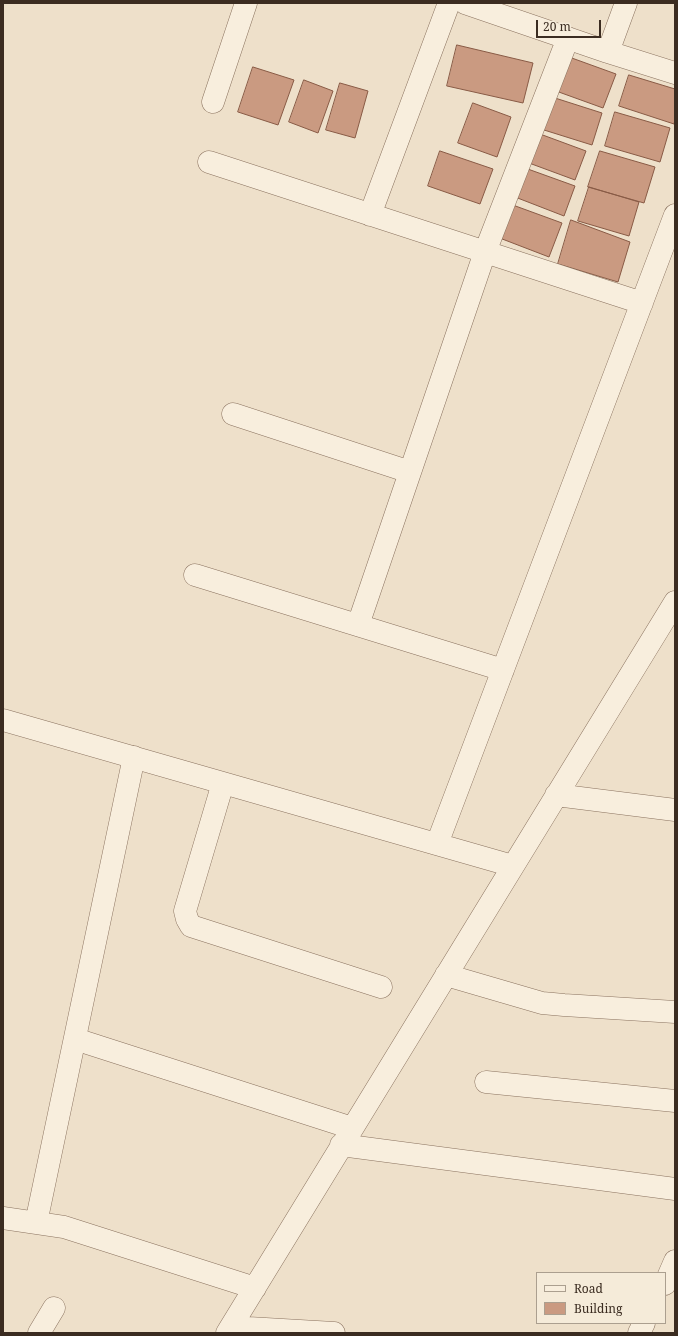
<!DOCTYPE html>
<html>
<head>
<meta charset="utf-8">
<style>
  body { margin:0 }
  #map { position:relative; width:678px; height:1336px; overflow:hidden; background:#eee0ca; font-family:"Noto Serif",serif }
  canvas { display:block }
  .frame { position:absolute; inset:0; border:4px solid #3b2c21; pointer-events:none }
  .legend { position:absolute; left:536px; top:1272px; width:130px; height:52px; box-sizing:border-box; background:#f5ebd9; border:1px solid #ab9f8f; margin:0; padding:5px 7px; list-style:none; font-size:12px; color:#3b2c21 }
  .legend li { display:flex; align-items:center; gap:8px; height:20px }
  .legend b { width:20px; border:1px solid #ab9f8f }
  .scale { position:absolute; left:536px; top:20px; width:65px; height:18px; box-sizing:border-box; border:2px solid #3b2c21; border-top:0; padding-left:5px; font-size:12px; line-height:14px; white-space:nowrap; color:#3b2c21; -webkit-text-stroke:3px #f5ebd9; paint-order:stroke }
</style>
</head>
<body>
<div id="map">
<canvas width="678" height="1336"></canvas>
<div class="frame"></div>
<ul class="legend">
<li><b style="height:5px;background:#f8eedd"></b>Road</li>
<li><b style="height:11px;background:#ca9a81"></b>Building</li>
</ul>
<div class="scale">20 m</div>
</div>
<script>
const context = document.querySelector('canvas').getContext('2d');
context.lineJoin = 'round';
function fill(path, color) { context.fillStyle = color; context.fill(path, 'evenodd'); }
function stroke(path, color, width, dash) { context.strokeStyle = color; context.lineWidth = width; context.lineCap = dash ? 'butt' : 'round'; context.setLineDash(dash || []); context.stroke(path); }
const building = new Path2D(`
  M457,45L533,63L523,103L447,86Z
  M569,57L616,74L603,108L556,91Z
  M253,67L294,80L278,125L238,112Z
  M629,75L675,89V119L674,124L619,106Z
  M304,80L333,91L318,133L289,122Z
  M340,83L368,91L355,138L326,130Z
  M555,98L602,113L592,145L544,130Z
  M473,103L511,117L497,157L458,143Z
  M615,112L670,128L660,162L605,146Z
  M540,134L586,151L575,180L529,163Z
  M440,151L493,169L480,204L428,186Z
  M600,151L655,167L644,203L588,187Z
  M525,168L575,186L564,216L515,197Z
  M589,187L639,202L629,236L578,221Z
  M510,204L562,223L549,257L497,237Z
  M571,220L630,242L618,282L558,264Z`);
fill(building, '#ca9a81');
stroke(building, '#885a45', 1);
const minor = new Path2D(`
  M465,3L608,52L675,73
  M608,52L626,3
  M213,102L246,3
  M209,162L642,303
  M370,215L449,3
  M233,414L410,472
  M195,575L503,670
  M358,625L485,252L568,38
  M3,720L513,866
  M223,783L185,911L187,919L191,926L381,987
  M556,795L675,810
  M437,844L675,215
  M446,975L542,1003L564,1005L675,1012
  M75,1039L352,1128
  M486,1082L675,1101
  M341,1145L675,1189
  M3,1218L64,1227L255,1288
  M36,1223L134,757
  M665,1284L675,1261
  M231,1327L334,1333
  M39,1333L54,1308
  M227,1333L675,602
  M639,1333L644,1323`);
stroke(minor, '#8a725f', 23);
stroke(minor, '#f8eedd', 22);
</script>
</body>
</html>
